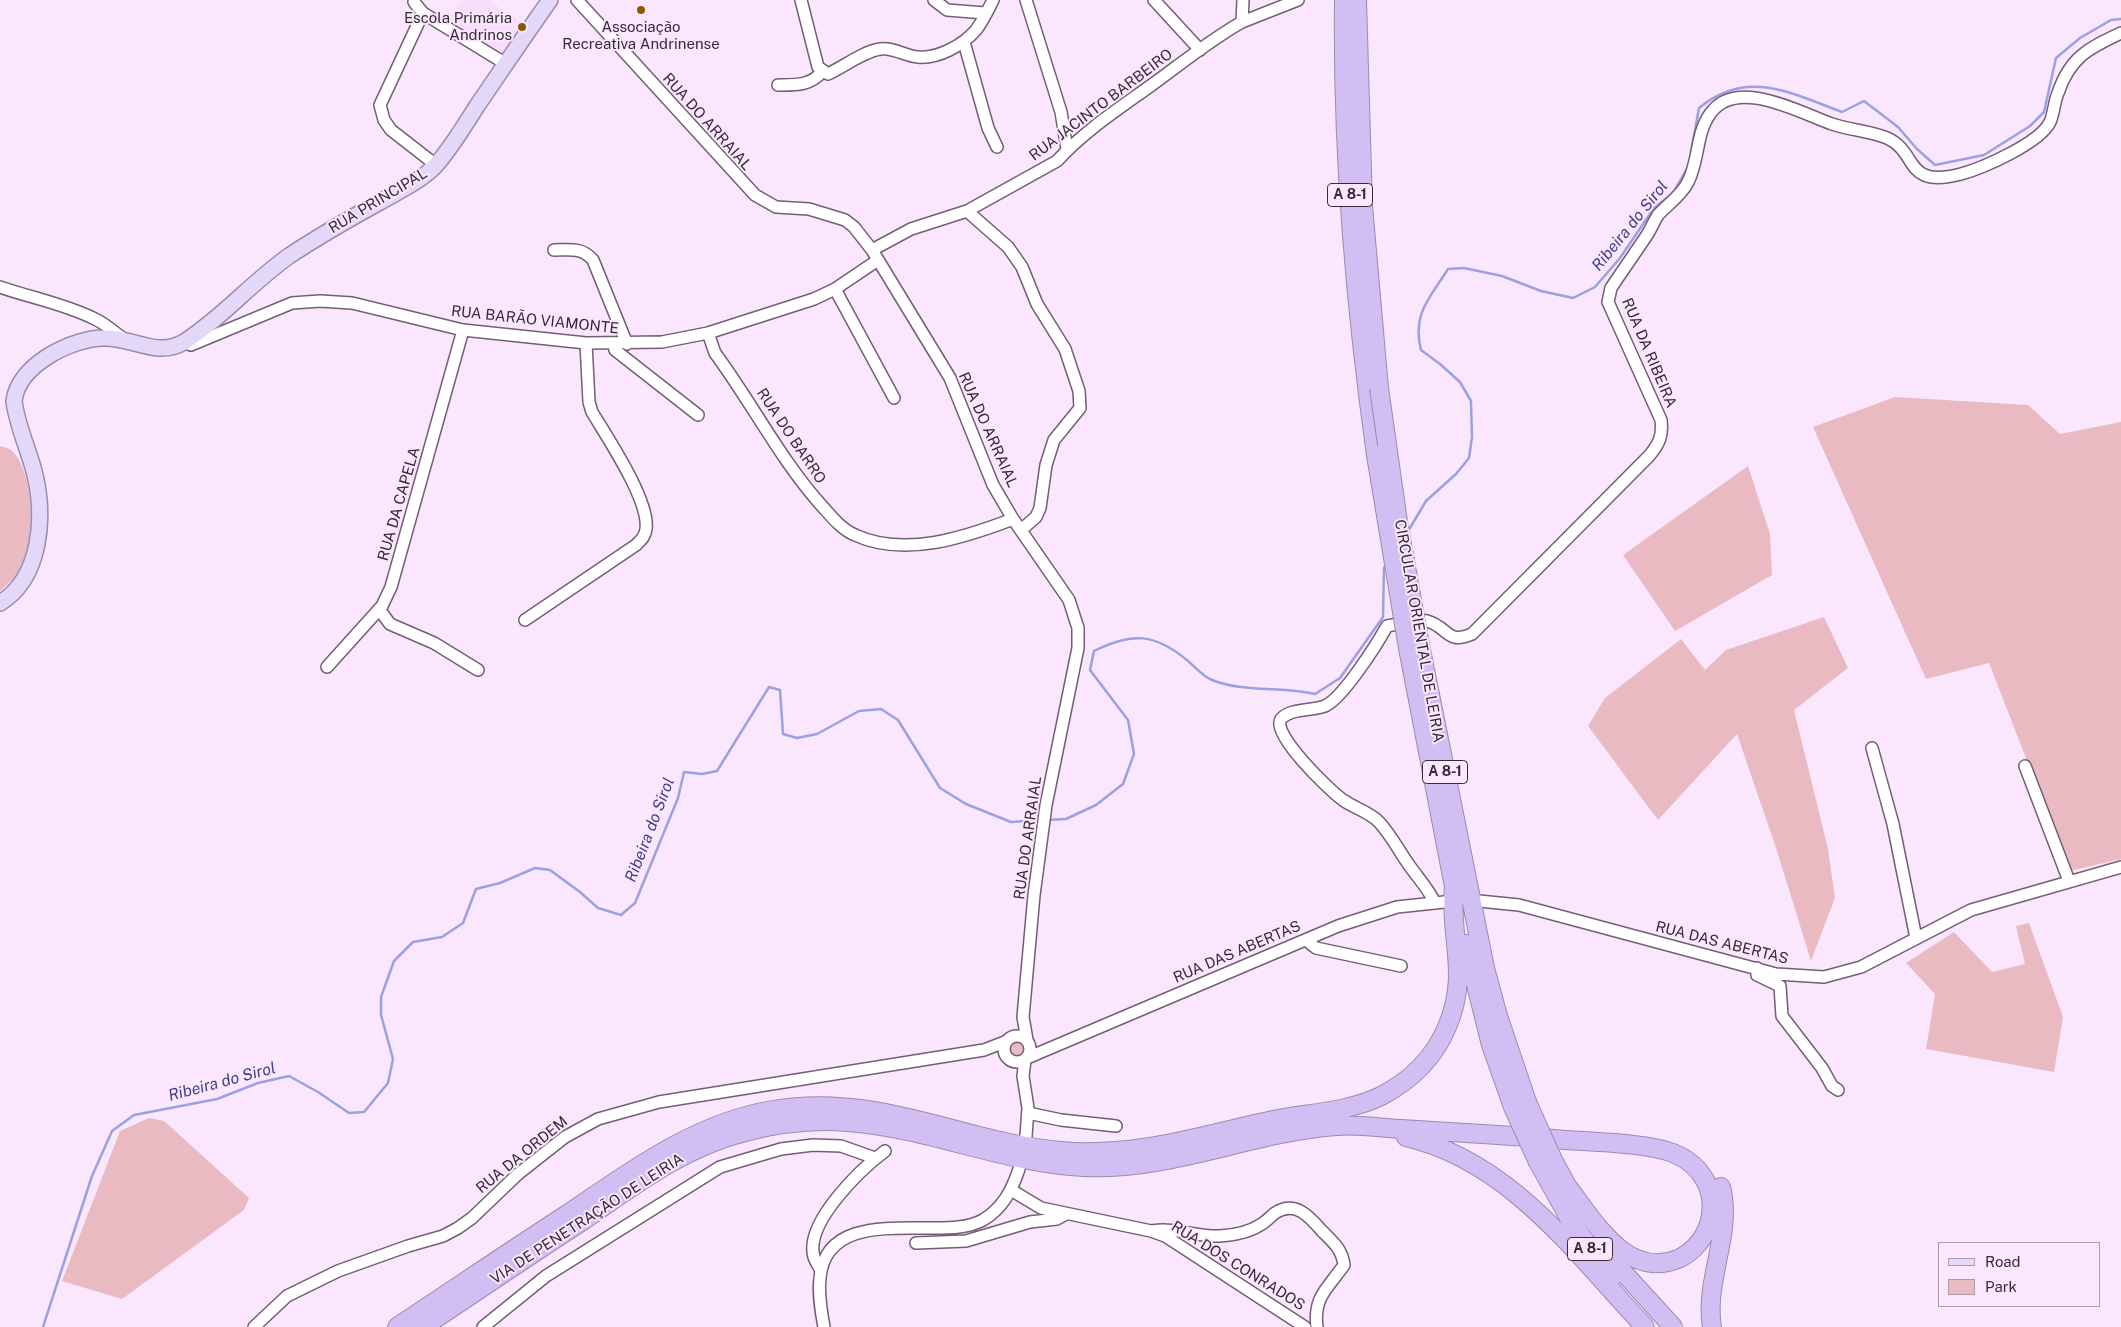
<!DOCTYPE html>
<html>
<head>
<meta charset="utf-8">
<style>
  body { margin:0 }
  #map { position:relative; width:2121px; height:1327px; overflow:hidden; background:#fbe7fd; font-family:"Public Sans",sans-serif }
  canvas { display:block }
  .legend { position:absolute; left:1938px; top:1242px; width:162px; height:65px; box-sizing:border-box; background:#fbe7fd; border:1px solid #ab9cad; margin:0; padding:6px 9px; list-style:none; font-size:15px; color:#342b35 }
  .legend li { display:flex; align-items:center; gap:10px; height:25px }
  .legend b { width:25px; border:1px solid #ab9cad }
</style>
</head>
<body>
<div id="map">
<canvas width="2121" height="1327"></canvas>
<ul class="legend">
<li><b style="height:6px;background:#e3d8f8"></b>Road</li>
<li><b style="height:14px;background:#e9bac2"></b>Park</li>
</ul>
</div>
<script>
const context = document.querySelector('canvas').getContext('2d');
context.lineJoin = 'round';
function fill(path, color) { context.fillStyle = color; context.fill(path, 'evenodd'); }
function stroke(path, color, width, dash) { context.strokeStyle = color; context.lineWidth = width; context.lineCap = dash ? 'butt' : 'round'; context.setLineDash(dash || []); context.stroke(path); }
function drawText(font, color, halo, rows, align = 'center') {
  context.font = font + ' "Public Sans",sans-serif'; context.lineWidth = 4; context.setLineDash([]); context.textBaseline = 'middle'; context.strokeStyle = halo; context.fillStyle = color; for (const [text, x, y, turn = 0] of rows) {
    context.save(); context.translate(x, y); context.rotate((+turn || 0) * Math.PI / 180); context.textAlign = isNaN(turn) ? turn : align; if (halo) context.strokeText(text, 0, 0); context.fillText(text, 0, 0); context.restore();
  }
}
fill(new Path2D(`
  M461,0H489L524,24L501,59L445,25Z`), '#fadcfd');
fill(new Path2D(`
  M1895,397L2028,405L2060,434L2121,422V859L2070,871L1989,663L1926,679L1813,427Z
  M0,446C3,447 9,448 11,450C35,470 37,548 19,572C14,579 6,585 0,591Z
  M1748,466L1770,534L1772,575L1675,631L1623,555Z
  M1824,617L1848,668L1794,710L1828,849L1835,898L1811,961L1777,851L1737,734L1658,820L1588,726L1605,698L1681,639L1705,670L1726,650Z
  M2029,923L2063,1017L2054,1072L1926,1049L1935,994L1906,963L1954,932L1992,972L2025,964L2016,926Z
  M1010 1049a7 7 0 1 1 14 0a7 7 0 1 1-14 0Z
  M149,1118L164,1121L249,1198L244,1210L122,1299L62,1281L120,1131Z`), '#e9bac2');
stroke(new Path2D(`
  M1691,152L1699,108C1747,68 1791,93 1842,112L1864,101L1898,127L1917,149L1935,165L1984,155L2030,126L2044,112L2056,58L2080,38L2111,20L2121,19
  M1407,533L1426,501L1456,474L1469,458L1472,437L1471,401L1460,382L1440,364L1421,350C1412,314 1429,299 1448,269L1464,268L1502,276L1541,291L1573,298L1595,287L1620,258L1654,208L1673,193L1689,165
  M1047,820L1066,819L1096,805L1123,784L1134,754L1128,720L1090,670L1094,651C1132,632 1155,633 1188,661C1195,667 1204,677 1212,680C1245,693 1282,686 1315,694L1340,678L1383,617L1384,568L1386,565
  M43,1327L92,1176L112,1131L134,1115L217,1099L258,1083L289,1076L318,1092L349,1113L364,1112L388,1083L393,1059L381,1015V997L394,961L413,942L442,937L463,923L476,889L500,883L535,868L550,870L580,892L598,908L621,915L635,903L678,798L684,772L702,774L717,771L769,687L780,690L783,734L797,738L817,734L859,711L881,709L898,720L940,788L966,804L1011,822L1041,820`), '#9ba1e0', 2.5);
const minor = new Path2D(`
  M577,0L755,195L776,207L809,209L845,220L854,227L872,250L950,378L993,485L1013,519L1069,600L1078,628V648L1046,805L1034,895L1023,1017L1027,1040
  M801,0L818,67L828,74C845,66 862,52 880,49C893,47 905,56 918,57C938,59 963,45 976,30C983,21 988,10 993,0
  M934,0L947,10L985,13
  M1026,0L1061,112L1067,149
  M1154,0L1200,50
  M414,2L423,13L506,64
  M423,13L380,105L384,120L391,130L436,165
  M1242,22L1298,0
  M964,42L988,128L997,147
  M778,85C795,85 810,86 822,72
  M967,211L1008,247L1022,267L1037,304L1065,349L1079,391L1080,408L1054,440L1046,465L1040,508L1036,517L1021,530
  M554,250C570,250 582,247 593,260L627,344
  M872,250L911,229L967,211L1057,161C1084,131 1120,108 1153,84C1182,63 1210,40 1242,22L1243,0
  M0,287C32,298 65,304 95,319C106,324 115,333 124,339
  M835,289L894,398
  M708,333L715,353C752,403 780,459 821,505C831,516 841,529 855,535C905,558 966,537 1013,519
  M184,342L191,345L292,303L320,301L352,303L463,330L586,343L662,342L708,333L814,299L835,289L878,260
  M614,344L615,350L698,415
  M379,609L390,624L434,643L478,670
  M525,620L636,545C641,540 645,537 646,529C650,501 607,437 592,412L589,402L586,343
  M327,667L382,606L391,587L463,330
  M1872,748L1893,824L1916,938
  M2025,766L2069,881
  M1479,901L1519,905L1776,974L1824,977L1861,967L1971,910L2121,867
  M1435,903C1428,888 1418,878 1409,865C1399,851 1391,835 1379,822C1370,812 1354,808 1343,800C1330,791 1270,733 1281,719C1290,708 1313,711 1325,706C1343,698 1377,644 1387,626C1398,624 1417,618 1427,621C1449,627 1446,645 1472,634L1649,456C1659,444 1663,436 1661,420L1608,302L1611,288C1623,270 1635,253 1647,235C1651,229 1654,221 1658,215C1668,204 1681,196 1688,182C1699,161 1696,133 1710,114C1736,76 1800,113 1832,124C1849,130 1870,131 1887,138C1919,152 1903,189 1961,174C1983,168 2040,143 2050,122C2054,113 2054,102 2058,93C2070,57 2089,48 2121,33
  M1306,940L1316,948L1401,966
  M1757,968V975L1780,986L1782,1016L1822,1068L1832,1086L1838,1090
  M1004 1049a13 13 0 1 1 26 0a13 13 0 1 1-26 0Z
  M1027,1058L1338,926L1397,907L1444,902
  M1025,1060L1023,1076L1028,1108L1026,1136
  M1028,1113L1061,1120L1116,1126
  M1011,1190L1041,1208L1151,1231L1165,1236L1305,1327
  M1152,1231C1175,1227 1197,1237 1220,1236C1234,1235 1248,1233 1260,1225C1266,1222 1270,1217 1275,1213C1295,1200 1309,1216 1322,1231C1333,1242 1342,1249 1344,1265C1328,1288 1313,1297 1317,1327
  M916,1243L966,1241L1030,1222L1057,1219L1066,1214
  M821,1271C819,1266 815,1261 814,1257C804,1223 861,1169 885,1151
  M254,1327L287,1296L338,1271L408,1246L443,1236L458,1228L472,1218L518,1174L565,1137L598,1119L659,1102L984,1050L1007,1041
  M483,1327L546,1276L720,1167L781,1149L813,1145L841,1146L875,1158
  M824,1327C821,1311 818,1294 820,1278C825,1220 893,1229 934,1228C950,1228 968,1228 983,1220C1003,1208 1012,1190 1019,1169`);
const major = new Path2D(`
  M0,603C41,578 45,518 35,475C29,450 17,426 14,401C18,365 72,338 104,338C132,337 157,358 184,342C222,318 252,282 289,256C319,236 349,219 380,202C399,191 421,181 436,165C452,147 464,126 477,106C501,71 525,35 550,0`);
const highway = new Path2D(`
  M1344,0C1342,152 1355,305 1376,455
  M1357,0L1363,206L1379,388
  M1420,645L1485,968L1498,1016L1527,1102
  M1408,648L1456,897
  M1466,944L1491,1045L1513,1107
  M1406,1137C1510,1161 1575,1253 1645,1327
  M1553,1160L1572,1195
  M1538,1162L1572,1223L1612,1277
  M1601,1243L1623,1272L1673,1327
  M397,1327C453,1290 509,1252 566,1215C630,1172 694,1123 773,1110C879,1092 961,1142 1061,1151C1135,1158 1202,1135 1273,1120C1307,1113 1349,1112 1381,1096C1410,1081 1434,1058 1447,1027C1470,973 1449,939 1454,886
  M423,1327C477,1291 530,1255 584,1220C635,1185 684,1147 745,1132C779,1123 813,1119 848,1122C928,1128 1003,1163 1084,1167C1171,1171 1252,1132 1337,1126C1358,1124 1380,1128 1401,1129C1452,1132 1503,1135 1554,1139C1586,1142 1644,1142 1673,1153C1703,1165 1718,1193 1709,1224C1704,1239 1693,1252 1678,1259C1626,1280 1593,1219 1567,1186
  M1712,1327C1704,1280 1733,1234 1721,1187`);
stroke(minor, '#735e75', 14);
stroke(major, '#9a8bb0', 18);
stroke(highway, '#9a8bb0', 20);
stroke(minor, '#fff', 11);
stroke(major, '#e3d8f8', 15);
stroke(highway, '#d1bef3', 18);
const highwayBridge = new Path2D(`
  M1379,388L1398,522L1420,645
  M1376,455L1408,648
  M1527,1102L1553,1160
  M1513,1107L1538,1162`);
stroke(highwayBridge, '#9a8bb0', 20, []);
stroke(highwayBridge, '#d1bef3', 18);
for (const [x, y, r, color] of [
  [641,10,5,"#8a5a01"],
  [522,27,5,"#8a5a01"]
]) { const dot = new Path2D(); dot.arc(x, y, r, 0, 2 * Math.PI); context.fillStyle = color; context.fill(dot); stroke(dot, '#fbe7fd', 2); }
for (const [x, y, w] of [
  [1350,195,45],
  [1445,772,45],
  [1590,1249,45]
]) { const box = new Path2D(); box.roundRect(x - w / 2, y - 11.5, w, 23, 4); context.fillStyle = '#fbe7fd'; context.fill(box); stroke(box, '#342b35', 1); }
drawText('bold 14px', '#342b35', null, [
  ["A 8-1",1350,195],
  ["A 8-1",1445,772],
  ["A 8-1",1590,1249]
]);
drawText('15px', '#342b35', '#fbe7fd', [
  ["Escola Primária",512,18],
  ["Andrinos",512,35],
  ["Associação",641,27,"center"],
  ["Recreativa Andrinense",641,44,"center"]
], 'right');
drawText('15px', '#342b35', '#fbe7fd', [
  ["RUA JACINTO BARBEIRO",1101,105,-37],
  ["RUA DO ARRAIAL",707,122,48],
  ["RUA PRINCIPAL",378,201,-31],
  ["RUA BARÃO VIAMONTE",535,320,6],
  ["RUA DA RIBEIRA",1649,353,67],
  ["RUA DO ARRAIAL",988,430,66],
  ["RUA DO BARRO",791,436,56],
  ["RUA DA CAPELA",399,504,-74],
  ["CIRCULAR ORIENTAL DE LEIRIA",1419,631,80],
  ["RUA DO ARRAIAL",1028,838,-82],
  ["RUA DAS ABERTAS",1722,943,14],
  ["RUA DAS ABERTAS",1237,952,-23],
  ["RUA DA ORDEM",522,1155,-39],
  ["VIA DE PENETRAÇÃO DE LEIRIA",587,1219,-33],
  ["RUA DOS CONRADOS",1238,1266,32]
]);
drawText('italic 16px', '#3e3f89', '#fbe7fd', [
  ["Ribeira do Sirol",1630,226,-51],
  ["Ribeira do Sirol",650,830,-69],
  ["Ribeira do Sirol",222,1082,-15]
]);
</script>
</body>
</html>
